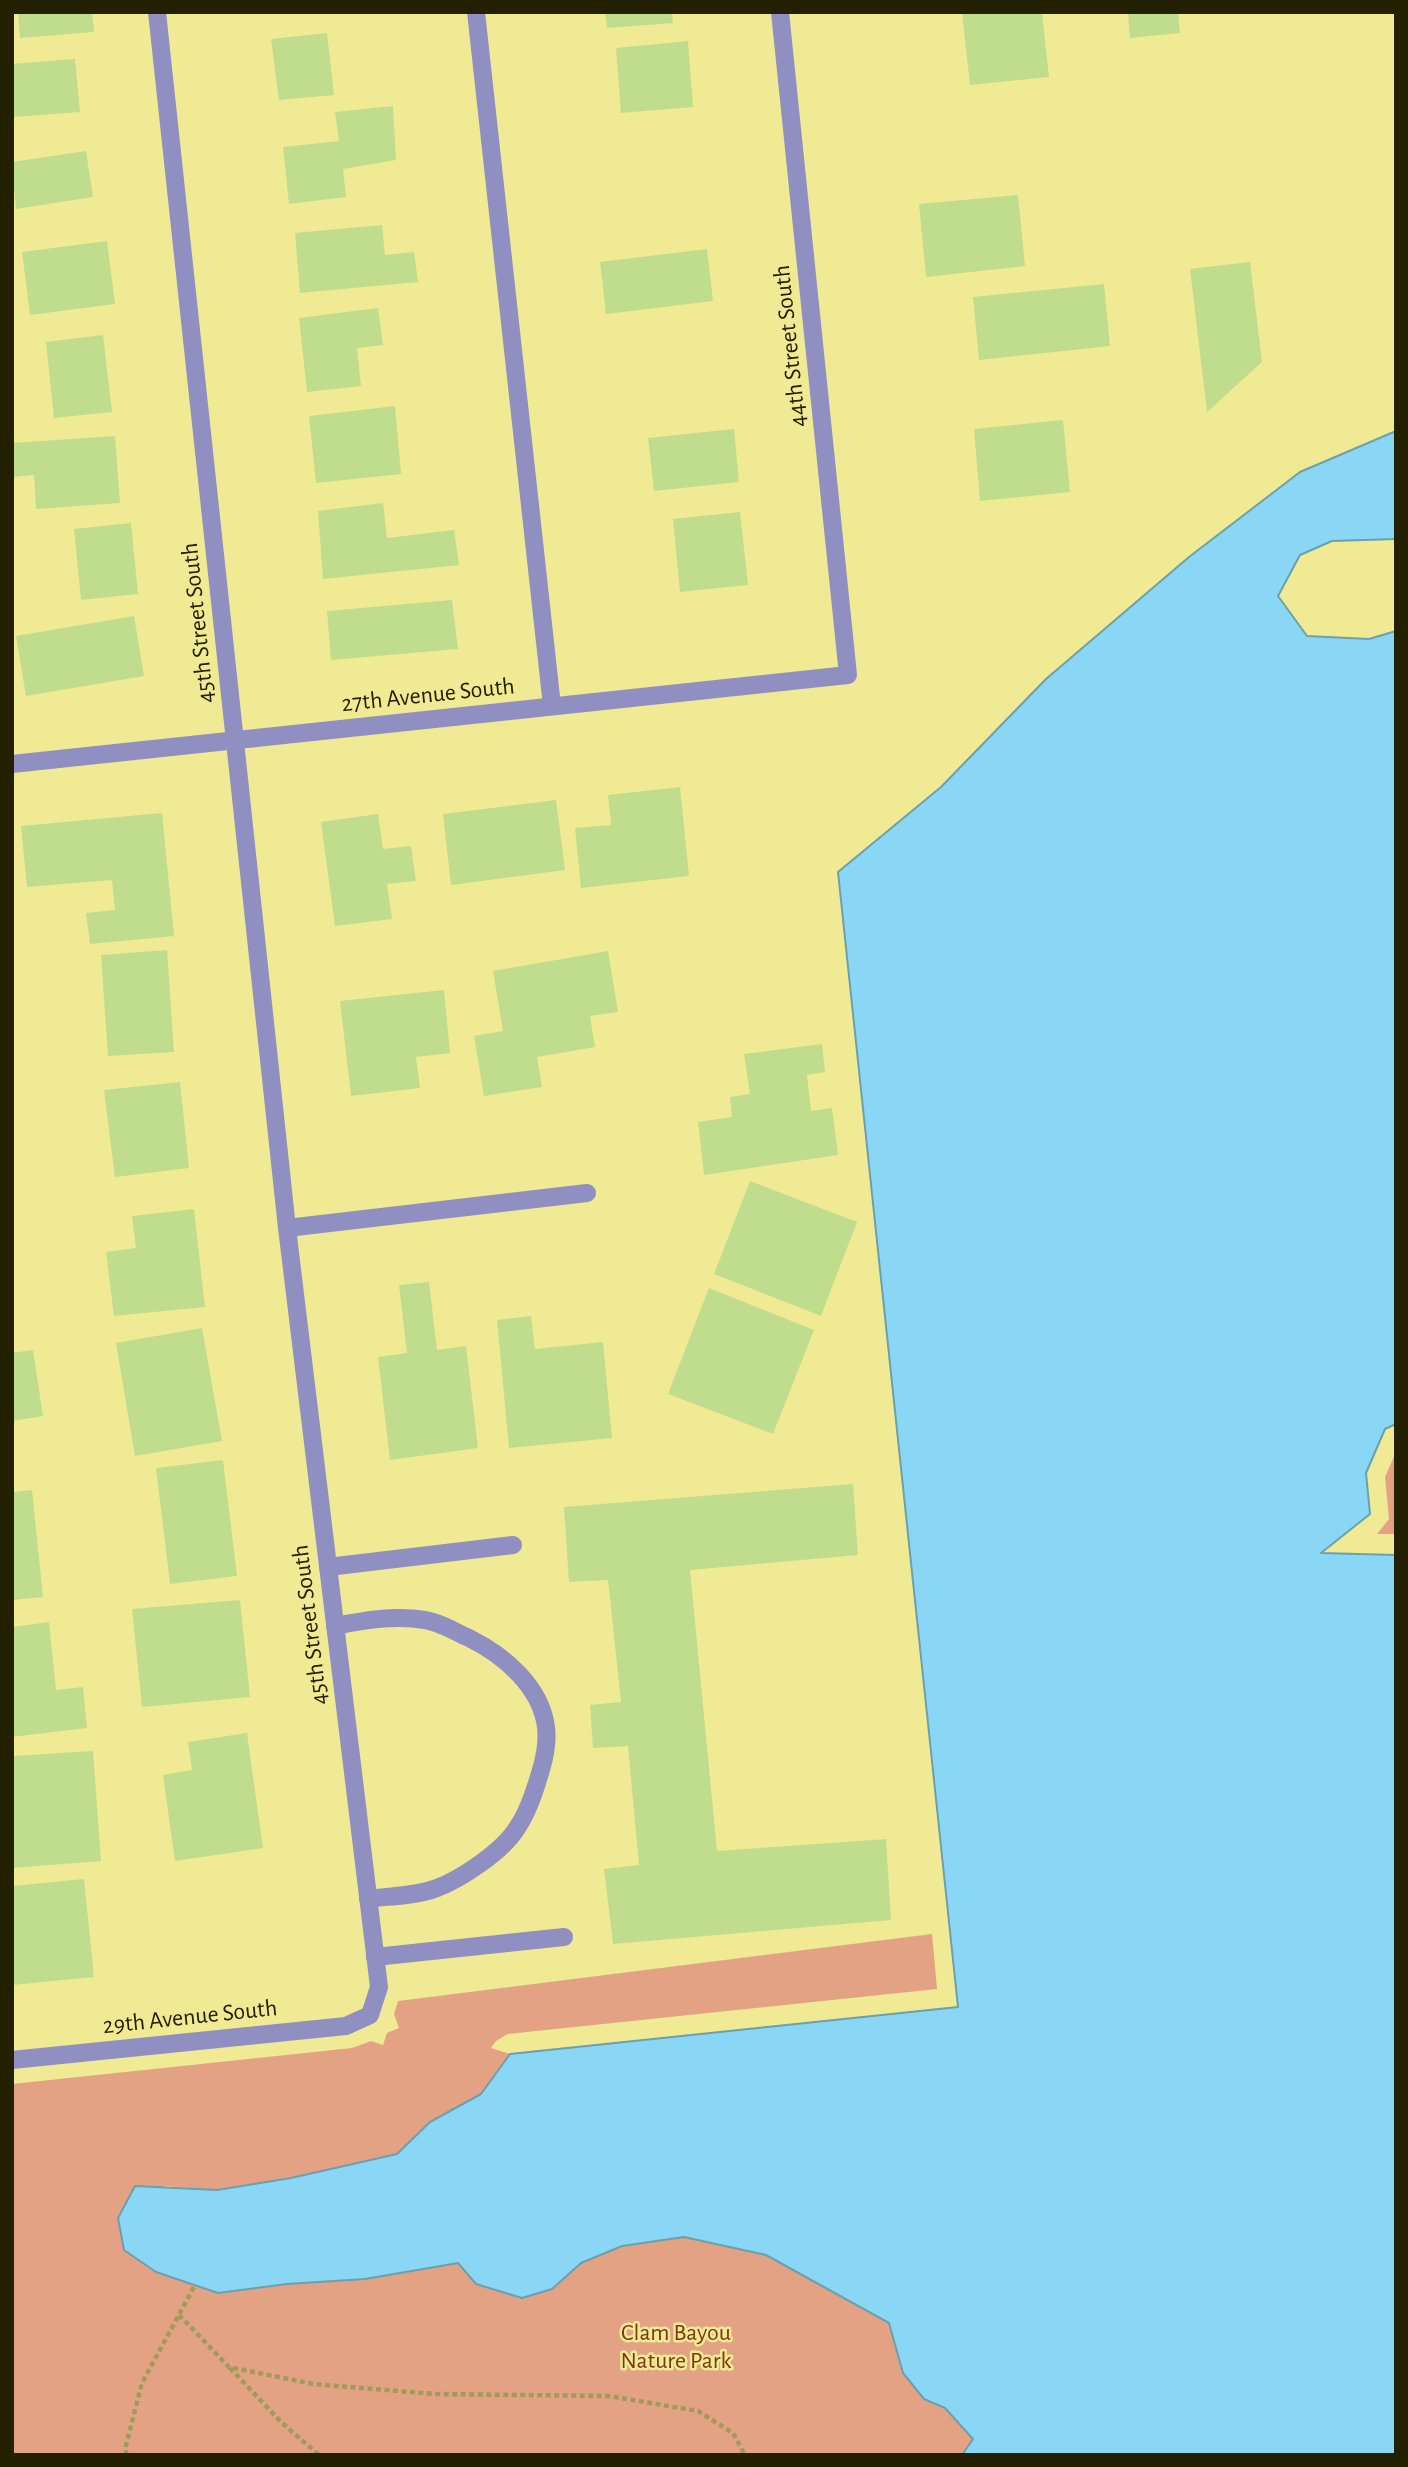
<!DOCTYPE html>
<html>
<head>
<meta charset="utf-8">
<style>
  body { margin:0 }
  #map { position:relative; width:1408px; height:2467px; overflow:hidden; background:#f0ea94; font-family:"Alegreya Sans",sans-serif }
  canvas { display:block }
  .frame { position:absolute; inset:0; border:14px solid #232000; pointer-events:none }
</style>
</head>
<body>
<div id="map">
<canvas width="1408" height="2467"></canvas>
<div class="frame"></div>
</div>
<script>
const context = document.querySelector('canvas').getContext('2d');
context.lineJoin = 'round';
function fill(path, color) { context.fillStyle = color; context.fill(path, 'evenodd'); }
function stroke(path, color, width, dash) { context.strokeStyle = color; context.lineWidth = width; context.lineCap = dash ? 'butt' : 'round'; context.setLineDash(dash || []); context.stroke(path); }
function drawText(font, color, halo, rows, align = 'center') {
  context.font = font + ' "Alegreya Sans",sans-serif'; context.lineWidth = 5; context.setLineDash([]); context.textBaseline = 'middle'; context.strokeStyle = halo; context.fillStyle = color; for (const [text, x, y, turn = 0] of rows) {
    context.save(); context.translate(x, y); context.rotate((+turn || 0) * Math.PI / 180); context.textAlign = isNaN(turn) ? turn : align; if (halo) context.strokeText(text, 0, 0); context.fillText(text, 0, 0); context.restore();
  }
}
fill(new Path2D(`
  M1396,1452V1534H1377L1389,1519L1385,1477Z
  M932,1934L937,1989L508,2034L496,2041L491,2048L510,2054L481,2094L430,2122L397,2154L291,2178L217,2190L164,2186L218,2293L287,2284L365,2279L458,2263L476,2284L552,2289L581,2263L622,2246L684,2237L766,2255L889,2323L903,2373L924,2399L945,2408L973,2439L962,2455H12V2084L352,2048L371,2041L383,2045L387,2033L399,2028L394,2014L398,2001Z`), '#e4a285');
const water = new Path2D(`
  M1396,431V539L1332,541L1300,555L1278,596L1307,636L1369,639L1396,631V1424L1385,1429L1366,1473L1370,1514L1321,1553L1396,1555V2455H962L973,2439L945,2408L924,2399L903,2373L889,2323L766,2255L684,2237L622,2246L581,2263L552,2289L522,2298L476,2284L458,2263L365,2279L287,2284L218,2293L156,2272L124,2250L118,2218L135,2186L217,2190L291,2178L397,2154L430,2122L481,2094L510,2054L958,2007L838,872L941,787L1046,679L1189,557L1300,472Z`);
fill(water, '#8ad7f5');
stroke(water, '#6ba0ac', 2);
fill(new Path2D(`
  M18,12H92L94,32L20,38Z
  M605,12H672L673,23L607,28Z
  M962,12H1042L1049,77L970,85Z
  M1128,12H1178L1180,33L1130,38Z
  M327,33L334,95L279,100L271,39Z
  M688,41L693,107L621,113L616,48Z
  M75,59L80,112L14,117L12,64Z
  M393,106L396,160L343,169L346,197L289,204L283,147L339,141L335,112Z
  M86,151L93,197L16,209L12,162Z
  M1018,195L1025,266L926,277L919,204Z
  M382,225L385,255L414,252L418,282L300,293L295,233Z
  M107,241L115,304L30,315L22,252Z
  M707,249L713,301L606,314L600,262Z
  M1250,262L1262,362L1207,412L1190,269Z
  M1104,284L1110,346L979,360L973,297Z
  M378,308L383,345L357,348L361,386L307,392L299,318Z
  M103,335L112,412L54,418L46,342Z
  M395,406L401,474L316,483L309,416Z
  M1063,420L1070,492L980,501L974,429Z
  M734,429L739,482L654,491L648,438Z
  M115,436L120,503L36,509L34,475L12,477V443Z
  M383,503L387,538L454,530L459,565L323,579L318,511Z
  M740,512L748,585L680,592L673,519Z
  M131,523L138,594L81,600L74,529Z
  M452,600L458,649L331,660L327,611Z
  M134,616L144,676L26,696L16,636Z
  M680,787L689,876L581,888L575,828L611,825L608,795Z
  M556,800L565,870L451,885L443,814Z
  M162,813L174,936L90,944L86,913L115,910L112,880L27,887L21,826Z
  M378,814L383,849L411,846L416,881L387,884L392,919L335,926L321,822Z
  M167,950L174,1052L108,1056L101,955Z
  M608,951L618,1012L590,1016L595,1047L537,1057L542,1087L484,1096L474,1036L503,1031L493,971Z
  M444,990L450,1053L416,1057L420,1088L351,1096L340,1001Z
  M822,1044L825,1072L807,1075L811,1111L832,1108L838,1155L704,1175L698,1122L732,1117L730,1097L750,1094L744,1054Z
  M180,1082L189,1168L115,1177L104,1090Z
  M750,1181L857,1222L821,1316L714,1274Z
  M194,1209L205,1307L114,1316L106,1252L136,1248L132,1216Z
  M429,1282L437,1350L466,1346L478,1448L390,1460L378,1357L407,1353L399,1285Z
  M709,1288L814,1330L773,1434L668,1394Z
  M531,1316L535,1349L603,1342L612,1438L509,1448L497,1320Z
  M202,1328L222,1441L135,1456L116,1343Z
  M33,1350L43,1416L12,1421V1353Z
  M223,1460L237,1576L170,1584L156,1468Z
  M853,1484L858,1555L690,1570L717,1851L886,1839L891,1920L613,1944L604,1869L639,1865L628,1746L593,1748L590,1705L621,1702L608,1580L569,1582L564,1507Z
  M32,1490L43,1597L12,1600V1492Z
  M240,1600L250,1697L142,1707L132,1609Z
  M49,1622L56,1690L83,1687L87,1728L12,1737V1627Z
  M247,1733L263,1848L175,1861L163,1775L192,1770L188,1742Z
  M93,1751L101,1861L12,1868V1756Z
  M84,1879L94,1977L12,1985V1886Z`), '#c0dd8d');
stroke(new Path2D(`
  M179,2315L229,2367L313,2384L435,2394L609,2396L698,2411L733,2433L745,2455
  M230,2368L282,2423L319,2455
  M127,2455L125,2449L142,2383L195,2285`), '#a09b5a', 4.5, [5, 3.5]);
stroke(new Path2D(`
  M476,12L552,706
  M328,1567L513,1545
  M335,1626C365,1620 395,1615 425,1620C440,1622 455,1632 469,1638C504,1655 541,1687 546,1727C549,1749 540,1774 533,1795C529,1806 524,1818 517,1828C503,1851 461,1879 437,1888C416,1896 390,1896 368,1899
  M375,1957L564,1937`), '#908fc2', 18);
stroke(new Path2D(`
  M12,764L848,675L780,12
  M287,1228L587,1193
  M12,2060L346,2026L370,2015L379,1987L287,1228L157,12`), '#908fc2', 18);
drawText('24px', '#232000', '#f0ea94', [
  ["44th Street South",790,346,-96],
  ["45th Street South",198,623,-96],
  ["27th Avenue South",428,695,-6],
  ["45th Street South",310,1625,-97],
  ["29th Avenue South",190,2017,-6]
]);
drawText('24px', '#7e3710', '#f0ea94', [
  ["Clam Bayou",676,2333],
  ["Nature Park",676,2361]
]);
</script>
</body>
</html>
